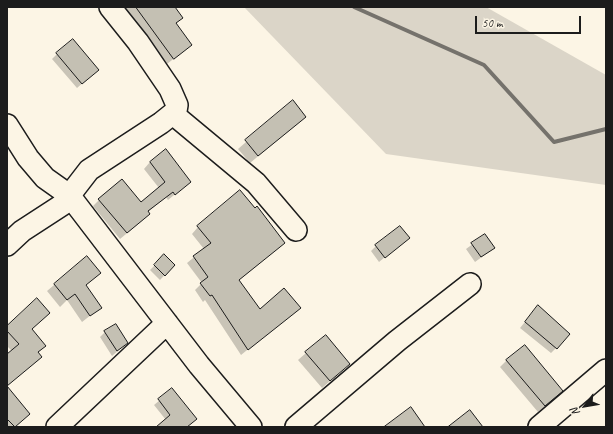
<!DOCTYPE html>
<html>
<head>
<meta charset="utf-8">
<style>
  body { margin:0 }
  #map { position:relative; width:613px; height:434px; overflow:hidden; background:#fcf5e5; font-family:Caveat,sans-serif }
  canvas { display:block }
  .frame { position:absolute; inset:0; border:8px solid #1c1c1c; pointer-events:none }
  .north { position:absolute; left:565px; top:386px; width:40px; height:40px; -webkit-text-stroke:3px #fcf5e5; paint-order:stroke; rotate:239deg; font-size:11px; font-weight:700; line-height:16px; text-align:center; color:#1c1c1c }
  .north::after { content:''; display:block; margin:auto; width:14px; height:18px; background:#1c1c1c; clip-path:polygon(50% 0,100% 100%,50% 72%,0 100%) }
  .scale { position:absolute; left:475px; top:16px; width:106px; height:18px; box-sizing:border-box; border:2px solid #1c1c1c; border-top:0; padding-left:5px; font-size:12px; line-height:14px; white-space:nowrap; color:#1c1c1c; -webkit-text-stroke:3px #fcf5e5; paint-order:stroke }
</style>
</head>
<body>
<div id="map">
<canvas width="613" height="434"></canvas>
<div class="frame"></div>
<div class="north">N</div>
<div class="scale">50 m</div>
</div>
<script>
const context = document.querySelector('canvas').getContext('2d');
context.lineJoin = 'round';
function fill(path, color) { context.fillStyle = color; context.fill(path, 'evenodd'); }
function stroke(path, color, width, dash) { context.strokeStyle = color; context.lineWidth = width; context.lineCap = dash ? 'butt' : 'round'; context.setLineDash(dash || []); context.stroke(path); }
fill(new Path2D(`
  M244,7H486L606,75V185L386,154Z`), '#dbd5c8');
fill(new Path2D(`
  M121,7H173L181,18L176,24L191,45L167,64L135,21L132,23Z
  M57,54L92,75L77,88L52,59Z
  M292,102L297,124L250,163L238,149Z
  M150,162L190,182L168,200L166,197L148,212L149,214L143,220L120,239L93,206L99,200L140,203L159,188L144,169Z
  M198,227L277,249L238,281L260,310L299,308L241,355L205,300L203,302L195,290L202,283L187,263L204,249L192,234Z
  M485,235L494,248L475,262L466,249Z
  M408,238L379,262L371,251L376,246Z
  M164,256L174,265L160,280L150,270Z
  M87,257L85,286L100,308L82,322L67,300L60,307L47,291Z
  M533,312L556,348L551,353L520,328Z
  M7,327L31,330L45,346L38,353L41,357L7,386V356L12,351L7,346Z
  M105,332L127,343L112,356L100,337Z
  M306,353L349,364L322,388L298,360Z
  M507,360L555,398L538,412L500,367Z
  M7,388L29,414L15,427H7Z
  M172,390L187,427H157L166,420L154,405Z`), '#0003');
stroke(new Path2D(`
  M354,7L484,65L554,142L606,129`), '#75726c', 4);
const building = new Path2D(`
  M136,7H175L183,18L176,23L192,45L174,59Z
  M73,39L99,70L82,84L56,53Z
  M293,100L306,117L258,156L245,140Z
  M166,149L191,182L175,195L173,192L148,211L150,214L127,233L98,199L122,179L141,202L165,182L150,162Z
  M240,190L255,208L257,206L285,243L239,280L260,309L284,288L301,308L248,350L212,295L210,296L200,283L208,277L193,256L211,243L197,226Z
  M400,226L410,238L385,258L375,245Z
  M485,234L495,248L481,257L471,243Z
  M164,254L175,265L165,276L154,265Z
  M87,256L101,273L86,285L102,308L90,316L75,294L67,300L54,284Z
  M37,298L50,313L32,329L46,346L38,352L42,357L7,386V354L19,344L7,331V326Z
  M538,305L570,334L557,349L525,322Z
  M116,324L128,343L117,351L104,331Z
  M326,335L350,364L330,381L305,352Z
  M525,345L563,391L545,406L506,360Z
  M7,386L30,414L15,427L7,419Z
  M172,388L197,419L187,427H156L170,415L158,399Z
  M411,407L425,427H384Z
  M470,410L483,427H448Z`);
fill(building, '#c4c0b3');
stroke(building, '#1c1c1c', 1);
const minor = new Path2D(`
  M173,114L256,183L296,230
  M7,125L28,158L45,178L69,195L199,365L251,427
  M7,245L22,231L62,205L89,170L161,123L176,111L177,105L170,89L138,42L110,7
  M57,427L167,323
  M296,427L397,341L470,284
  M539,427L606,370`);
stroke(minor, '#1c1c1c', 24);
stroke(minor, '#fcf5e5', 21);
</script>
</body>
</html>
